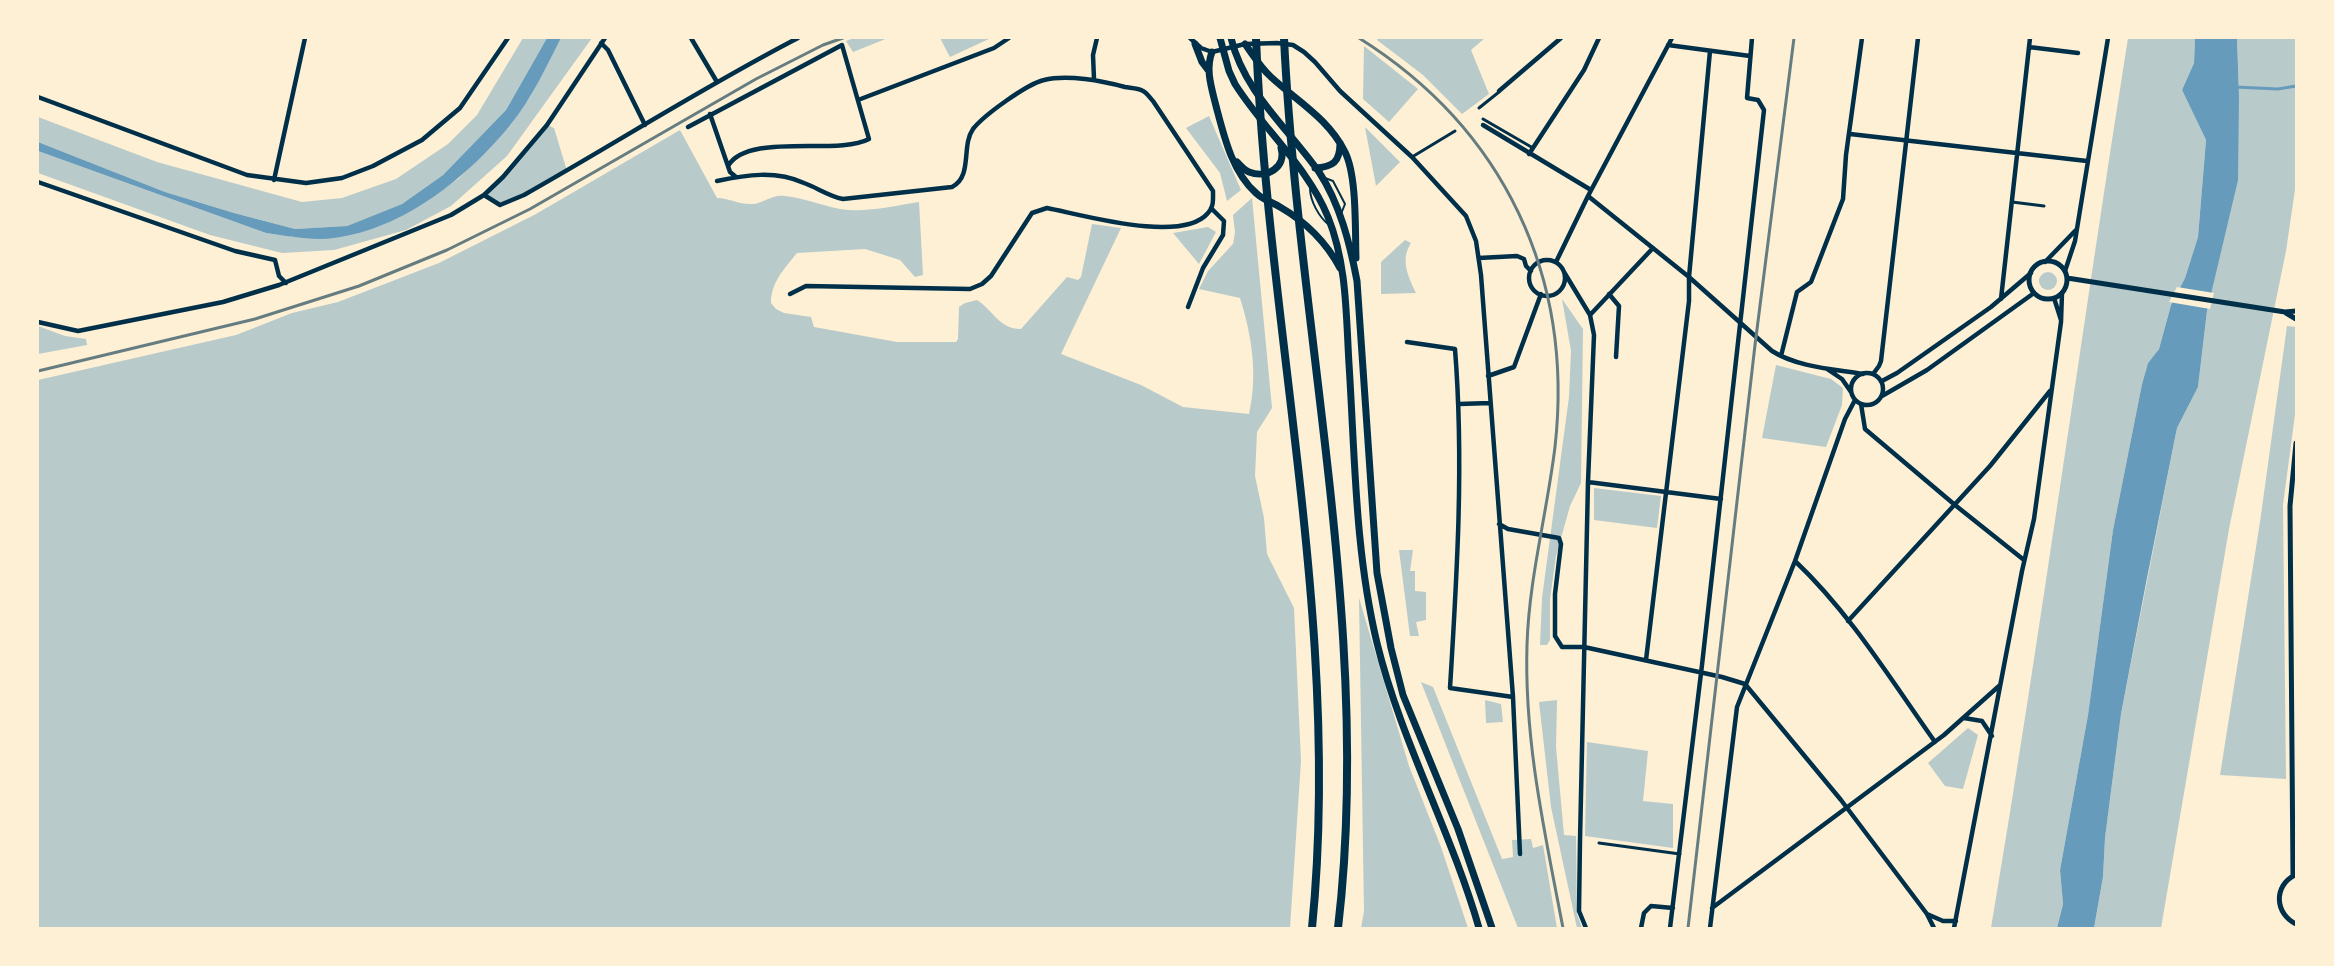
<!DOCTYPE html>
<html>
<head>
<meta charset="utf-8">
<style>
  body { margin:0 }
  #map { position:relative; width:2334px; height:966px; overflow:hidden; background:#fdf0d5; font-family:"Fira Sans",sans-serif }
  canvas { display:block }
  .frame { position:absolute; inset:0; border:39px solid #fdf0d5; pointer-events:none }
</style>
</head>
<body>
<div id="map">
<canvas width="2334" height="966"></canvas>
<div class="frame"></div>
</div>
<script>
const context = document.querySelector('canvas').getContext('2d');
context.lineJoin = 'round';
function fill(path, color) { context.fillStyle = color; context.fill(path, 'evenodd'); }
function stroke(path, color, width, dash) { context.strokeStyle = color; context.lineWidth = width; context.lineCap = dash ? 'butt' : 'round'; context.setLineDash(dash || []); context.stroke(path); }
fill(new Path2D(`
  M523,38H547L506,110L443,175L402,204L347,226L295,229L234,213L165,192L38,142V117L157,162L302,202L342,198L396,179L448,144L477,115Z
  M561,38H592L507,156L451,206L406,230L334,250L282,253L210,235L38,173V151L266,233L303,238L391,221L421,204L458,179L511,124L530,97Z
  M854,38H888L853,52L846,41Z
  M940,38H991L950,57Z
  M1378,38H1485L1471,50L1489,94L1462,114L1423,75L1377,40Z
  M2128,38H2195L2194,63L2182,90L2206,140L2198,237L2185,278L2171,305L2159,349L2148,363L2142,384L2113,530L2088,715L2060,870L2063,904L2057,928H1991C2041,632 2081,334 2128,38Z
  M2237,38H2296V183L2286,251L2229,529L2161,928H2094L2103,877L2105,838L2121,714L2177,428L2198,387L2207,311L2213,283L2239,96Z
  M1364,46L1418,89L1389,122L1363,99Z
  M1209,116L1241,190L1227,201L1220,173L1186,128Z
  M547,125L554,128L567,171L500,205L484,195Z
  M1365,127L1400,162L1376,186Z
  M680,130L717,198C729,198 740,205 753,204C764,203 772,194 785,196C803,198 821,205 840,209C865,213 894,206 919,202L923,275L915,277L900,260L865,249L797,253C785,268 771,282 771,303L776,309L784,313L811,317L814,327L897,342H956L958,339L959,307L965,303L977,300C993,310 999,329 1021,329L1067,277L1078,280L1081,277L1092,224L1121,228L1061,354L1141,385L1183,407L1249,414C1258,375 1252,336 1240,298L1199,289L1208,271L1233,244L1235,232L1233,215L1252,198L1272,408L1257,432L1255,476L1264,518L1267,554L1294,608L1301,761L1290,928H38V380L236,335L292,313L338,302L439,263L536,214Z
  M1208,227L1216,232L1199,264L1173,233Z
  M1405,240L1411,243C1400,260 1408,276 1416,293L1381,294V262Z
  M2039 281a9 9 0 1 1 18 0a9 9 0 1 1-18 0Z
  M1562,299L1583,329L1581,483L1570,506L1556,556L1550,599V640L1547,645H1540L1542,598L1569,397L1571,351Z
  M38,326L65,336L86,339L87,345L38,354Z
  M2287,326L2296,327V407L2283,505L2286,779L2220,775L2260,522Z
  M1776,365L1831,379L1843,388L1842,405L1826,447L1762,438Z
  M1594,488L1661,496L1657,528L1594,520Z
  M1399,550H1413L1410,571H1415V591L1426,592V620L1416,622L1419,636H1410Z
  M1359,598L1409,766L1441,847L1468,928H1361L1364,911Z
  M1421,682L1433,687L1502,859L1513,857L1512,840L1531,839L1533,848L1543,845L1557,928H1518Z
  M1485,700L1501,704L1503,722L1486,723Z
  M1557,700L1556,747L1564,835L1576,836L1577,914L1582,928H1577L1551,807L1539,702Z
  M1968,728L1978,735L1963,789L1945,786L1928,763Z
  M1587,742L1648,751L1643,801L1673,804V848L1585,836Z`), '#b9caca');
fill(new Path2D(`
  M547,38H561C546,67 532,98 511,124C468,177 404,229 334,238C312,241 289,236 266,233L38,151V142L165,192L234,213L295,229L347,226L402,204L443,175L506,110Z
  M2195,38H2237L2239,96L2238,180L2207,311L2198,387L2177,428L2146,583L2121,714L2105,838L2103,877L2094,928H2057L2063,904L2060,870L2088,715L2113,530L2142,384L2148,363L2159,349L2171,305L2185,278L2198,237L2206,140L2182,90L2194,63Z`), '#669bbc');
fill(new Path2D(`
  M2177,287L2214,293L2210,309L2169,302Z`), '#fdf0d5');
stroke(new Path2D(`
  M2235,87L2278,89L2296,86`), '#669bbc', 3);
stroke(new Path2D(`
  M1325,178L1333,181L1345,204L1341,214
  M1310,188C1310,201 1319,217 1329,225`), '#003049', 2);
stroke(new Path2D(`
  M1479,108L1499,92
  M1483,119L1533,148
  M1412,157L1455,131
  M2012,202L2044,206
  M1599,843L1680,854`), '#003049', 3);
stroke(new Path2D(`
  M691,38L717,82
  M1190,38L1201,48L1212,52L1245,44L1277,43L1293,45L1304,52L1315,62L1340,91L1412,157L1466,216L1476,241L1481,275L1513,697L1520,854
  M601,43L608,50L645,125
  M1668,45L1750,56
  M2029,47L2078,53
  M1094,79L1093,55L1097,38
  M1499,91L1561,38
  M38,97L247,175L306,183L342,178L373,166L422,140L460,108L508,38
  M858,100L994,48L1009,38
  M710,114L730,172L736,177
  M1483,125L1591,190
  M688,127L842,45L869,139C837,156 748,132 728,166
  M1850,134L2087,161
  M1529,154L1584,70L1599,38
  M274,180L305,38
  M717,181C746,175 775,170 804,183C818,188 828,196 843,199L952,187C973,176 961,146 973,129C984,115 1027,84 1044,80C1067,74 1103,81 1125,87C1131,88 1139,88 1143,91C1147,93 1150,98 1153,101L1213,191C1213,199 1214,207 1208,213C1182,244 1083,215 1047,208L1032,213L991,276L982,284L970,289L806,286L790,294
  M38,182L235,251L275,260L279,276L286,283
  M484,195L500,205L524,195C616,143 705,86 798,38
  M1588,196L1689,277L1772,351C1797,367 1833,369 1863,374
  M1479,258L1517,256L1524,259L1526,266L1531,271
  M1529 278a18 18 0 1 1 36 0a18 18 0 1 1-36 0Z
  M1556,262L1588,196L1672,38
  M2045,262L2076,230
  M2065,271L2075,241L2108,38
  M1564,272L1590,315L1594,335L1588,482L1580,840L1579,911L1586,928
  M1609,294L1619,306L1616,357
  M2054,298L2061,320
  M2001,299L2030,38
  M1188,307L1203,268L1223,235L1224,221L1211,208
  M1590,315L1653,248
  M38,322L78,331L223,302L279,285L451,215L484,195L503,177L547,125L605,38
  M1407,342L1455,349C1464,462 1457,575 1450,688L1513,697
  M1781,356L1797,292L1811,282L1843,199L1846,155L1862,38
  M1827,369L1842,379L1851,392
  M1851 389a16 16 0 1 1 32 0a16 16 0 1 1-32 0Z
  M1873,374L1879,366L1881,361L1918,38
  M1488,376L1514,367L1541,294
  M1882,381L1897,373L1991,307L2031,273
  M1882,396L1927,370L2034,293
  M1459,404L1490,403
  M1861,404L1865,429L1955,505L2024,560
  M1588,482L1721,499
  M1499,524L1508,529L1559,538L1561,544L1555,594V636L1562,647H1584L1722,677L1745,684
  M1795,561C1850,613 1891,680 1935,742
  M1848,621L1990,466L2050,391
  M1646,660L1689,301V277L1710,51
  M1745,684L1841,800L1927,914L1934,928
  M1964,718L1982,721L1992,736
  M1712,908L1944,735L1999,686
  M1927,914L1943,921H1956
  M1641,928L1644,913L1651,906L1673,908
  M1670,928L1702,665L1764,110L1758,100L1747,98L1752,38
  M1710,928L1737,707L1795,561L1845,419L1855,400
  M1954,928L2022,571L2034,519L2061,322L2062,293`), '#003049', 4.5);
stroke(new Path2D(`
  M2029 280a19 19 0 1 1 38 0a19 19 0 1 1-38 0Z
  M2067,278L2285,312L2296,311
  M2286,313L2296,319
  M2293,875L2290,506L2296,443
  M2295,875C2273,886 2275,914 2296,924`), '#003049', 5);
stroke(new Path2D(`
  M1220,38L1229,71L1235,84C1264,130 1308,167 1328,217C1347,264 1346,315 1349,364C1355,457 1355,552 1377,643C1401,741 1451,831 1479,928
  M1231,38C1244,92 1288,128 1319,172C1340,204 1350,244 1357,281L1377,573L1391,648L1403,695L1458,829L1492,928
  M1195,44L1202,62L1208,70
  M1245,44C1253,55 1261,68 1271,77C1297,101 1329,119 1345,152C1357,176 1355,229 1356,258
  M1212,52C1205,70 1212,89 1216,106C1224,136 1232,172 1256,193C1263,200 1272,202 1280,207C1306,222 1326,242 1340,268
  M1237,162C1241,166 1244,170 1249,172C1267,179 1287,167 1281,148
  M1315,168C1333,167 1340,162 1340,143`), '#003049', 7);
stroke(new Path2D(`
  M1256,38C1268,337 1342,627 1312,928
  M1284,38C1298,333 1373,633 1338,928`), '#003049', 8);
stroke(new Path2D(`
  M1359,38C1504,129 1574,277 1555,447C1547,513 1529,578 1527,645C1524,741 1545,834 1563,928
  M38,371L255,319L359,286L447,250L530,209L756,79L823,45L843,38
  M1688,928L1755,345L1794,38`), '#657d81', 3);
</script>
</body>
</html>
